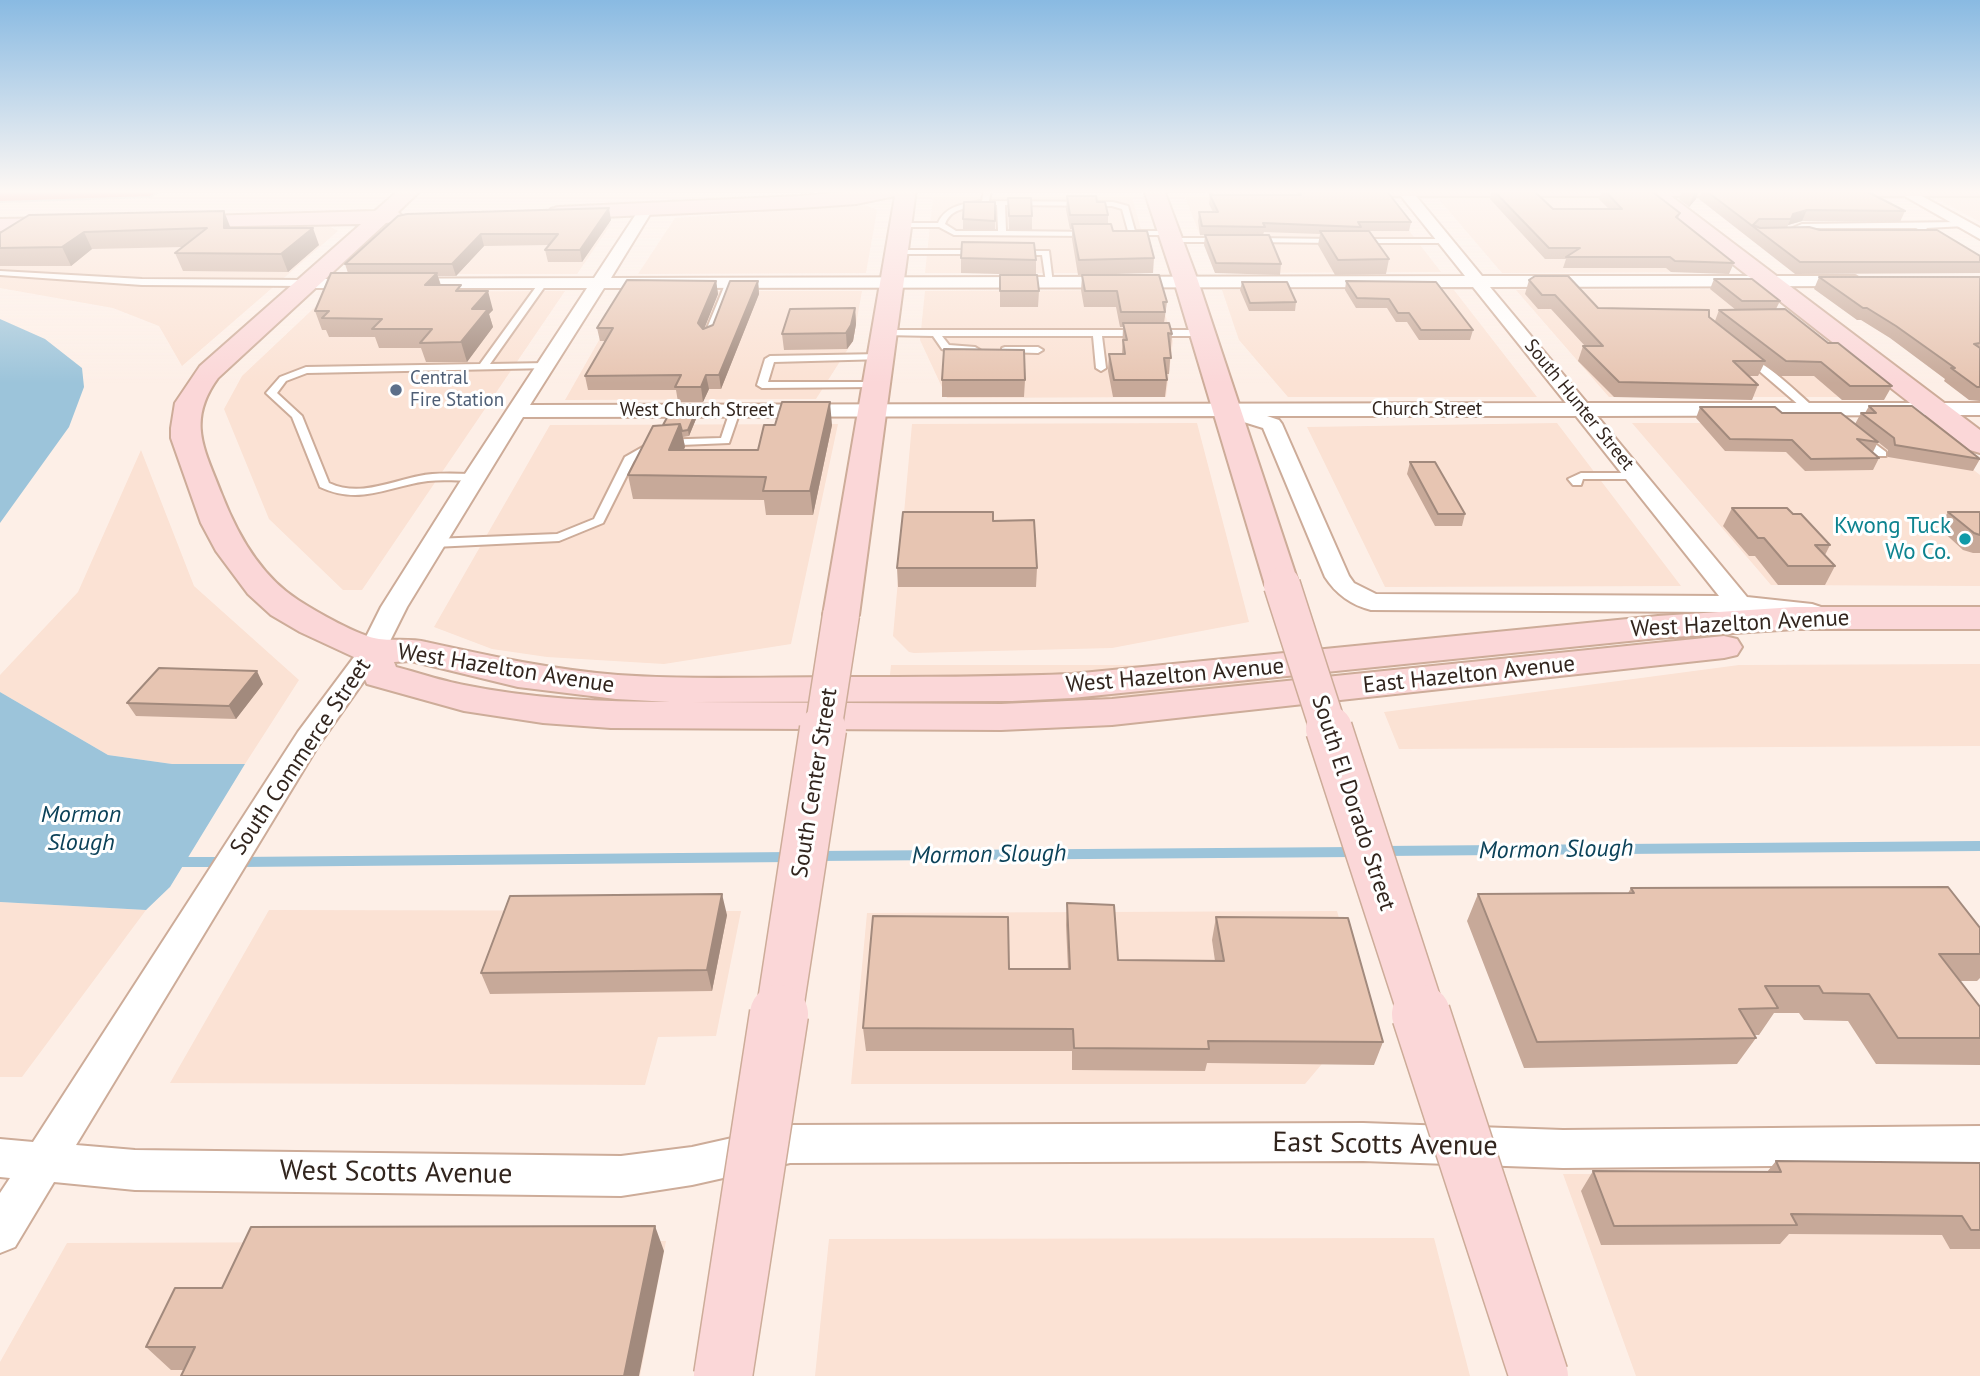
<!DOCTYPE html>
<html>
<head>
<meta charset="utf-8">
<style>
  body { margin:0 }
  canvas { display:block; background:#fdefe7 }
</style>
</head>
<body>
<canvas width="1980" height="1376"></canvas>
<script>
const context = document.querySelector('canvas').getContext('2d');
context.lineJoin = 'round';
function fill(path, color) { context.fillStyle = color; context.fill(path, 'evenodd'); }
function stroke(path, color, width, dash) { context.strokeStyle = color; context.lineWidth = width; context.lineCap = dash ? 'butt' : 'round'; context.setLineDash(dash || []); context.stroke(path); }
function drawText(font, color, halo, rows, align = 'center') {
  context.font = font + ' "PT Sans",sans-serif'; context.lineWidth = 6; context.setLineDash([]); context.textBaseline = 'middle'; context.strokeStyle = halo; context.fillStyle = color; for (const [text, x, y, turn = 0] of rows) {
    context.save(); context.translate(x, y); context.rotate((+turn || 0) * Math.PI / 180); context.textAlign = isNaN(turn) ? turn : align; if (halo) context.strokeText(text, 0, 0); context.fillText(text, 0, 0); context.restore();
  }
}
fill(new Path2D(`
  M933,197H1132L1153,273H925Z
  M1185,197H1383L1441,272L1215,273Z
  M1437,197H1636L1729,272L1502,273Z
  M1934,197H1980V222Z
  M865,205L877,210L866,273L638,274L675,218Z
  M602,219L611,224L577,274H349Z
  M329,226L338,231L182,366L159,326L113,308L0,288V233Z
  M1748,289L1882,397H1609L1516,290Z
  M1158,290L1173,341L1166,397L947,398L920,340L925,291Z
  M1222,290H1454L1537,397H1288L1239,340Z
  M565,291L362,590H343L269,519L224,409L242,376L331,292Z
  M627,291H862L853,341L816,399L565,400Z
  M1197,423L1249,622L1112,648L914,653L909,652L893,636L912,424Z
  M1557,423L1681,586L1385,587L1307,427Z
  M1632,423H1915L1980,475V586L1771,585Z
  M838,424L791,644L664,664L547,657L492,649L434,627L550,425Z
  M141,450L194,586L299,680L245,764H172L108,755L0,692V675L78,592Z
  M1980,664V746L1399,749L1384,712L1739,665Z
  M891,665H1262L1277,704H887Z
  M0,902L146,910L22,1077H0Z
  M269,910L741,911L716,1036L658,1037L645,1085L170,1083Z
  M1337,911L1377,1052H1332L1305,1084H851L867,913Z
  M1563,1174L1980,1175V1376H1636Z
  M1434,1238L1470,1376H815L829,1239Z
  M666,1241L640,1376H0V1362L67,1243Z`), '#fbe2d4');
fill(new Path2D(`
  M0,319L45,339L82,368L84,387L69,427L0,523Z
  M0,692L108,755L172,764H245L170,887L146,910L0,902Z`), '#9cc4da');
stroke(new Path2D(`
  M1383,851L1980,846
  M816,856L1355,852
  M181,862H225
  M239,862L792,857`), '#9cc4da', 10);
const lane = new Path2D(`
  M984,190H991L989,201L1113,202L1128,206L1135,231H1169L1173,233L1169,235H1126L1128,231L1122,209L1112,206L1005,205L1006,231L1094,232V236H1091L954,235L939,227H901L897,225L901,223H938C946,205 964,204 982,201ZM985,205H997L998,231H956L945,224C951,207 970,208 985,205Z
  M1962,222L1966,224L1965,226L1926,228L1930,231L1926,233L1916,228H1803L1799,230L1807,233V237H1804L1788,230L1802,224Z
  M1172,238H1224L1228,240L1224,242H1169V238Z
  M1254,238L1336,239L1340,241L1336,243L1251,242V238Z
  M1359,239H1445L1449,241L1445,243H1356L1355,241Z
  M898,250H980L984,252L980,254H895L894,252Z
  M1015,251H1049L1053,284L1046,282L1042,255H1018L1014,253Z
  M0,271L142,279L308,280L312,283L308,286L142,285L0,275Z
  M544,279L548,282L490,364L548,363L553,366L551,368L307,373L286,381L277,393L302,416L329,483C359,497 389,482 419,476C437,472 456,474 474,474L480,477L478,479C462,482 445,479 428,481C388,486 361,506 320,487L292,417L266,393L280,377L306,367L480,364L541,280Z
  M730,279L734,282L713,338L705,340L703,338L726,282Z
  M886,330H1202L1207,333L1202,336H1102L1106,368L1101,371L1096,368L1093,336H942L949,345L975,347L980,350C970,356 953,353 942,349L933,336L883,335V331Z
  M1005,347H1038L1043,350L1038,353L1002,352V348Z
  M882,354L887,357L885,359L774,362L768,382H881L883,384L878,387L762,388L757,385L765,359L770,356Z
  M1743,357C1762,356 1799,395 1815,408V412H1807L1757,369L1743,361Z
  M735,408L740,411L729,443L657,446L634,461L603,523L559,541L434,547L428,543L434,539L557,534L594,519L625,457L655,440L721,438L730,411Z
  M1862,434L1886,452V456H1878L1858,439V435Z
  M1581,473H1636L1642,476L1636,479H1583L1581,485H1573L1568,479Z`);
const street = new Path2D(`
  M1411,190L1482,276H1855L1863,281L1855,286L1490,287L1587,403H1980V415L1597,416L1747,597L1812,604L1821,607L1825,612L1821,617L1812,620L1748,613L1743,620L1734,622L1725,620L1722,612L1371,610C1351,605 1336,594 1325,577L1263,428L1234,419L1232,416L523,417L407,607L385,651L318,746L76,1145L135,1150L621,1156L692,1147L790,1125L1363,1123L1563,1130L1980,1126V1164L1563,1168L1363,1161L790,1163L692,1185L621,1196L135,1190L54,1182L15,1247L0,1253V1193L10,1178L0,1177V1139L33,1142L298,732L360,649L381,607L463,477L587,288H308L300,283L302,279L594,278L640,208L645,207L652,211L611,278L1465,276L1397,191ZM1473,287L1566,403L530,405L604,288ZM1267,416H1576L1719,596L1376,594L1354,583L1349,576L1282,424L1279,420Z
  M1894,190H1911L1980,228V239Z`);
const secondary = new Path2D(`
  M399,190H421L398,212L403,217L400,221L386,223L218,378C186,422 205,450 222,495C238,536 261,576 298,600C315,611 360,637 379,639C395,641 410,638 426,642C490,656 553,670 618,675C692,680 766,677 840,677C917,677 995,677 1072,674L1658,616L1795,607H1980V629H1795L1658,638L1072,698L1012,701L692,702L1001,704L1112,699L1724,636L1737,639L1742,647L1737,655L1724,658L1112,725L1001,730L611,728L543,723L464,711L367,684L356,658L300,632L271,615L248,594L216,551L201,523L171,438V428L175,403L200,366L361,224L177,227L170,225L167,221L170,217L375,211ZM411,661L518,687L616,699L670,702C601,702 532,699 464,685C442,681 419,673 396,667L394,662Z
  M867,190H916L859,615L854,623L841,626L828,623L823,615L895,196L856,204L800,208L558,219L551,217L548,213L551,209L558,207L800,196Z
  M1144,190H1164L1198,281L1299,585L1294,592L1282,595L1270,592L1265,585L1174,281Z
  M1207,190H1764L1761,194L1754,196H1671L1980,430V453L1970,450L1646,196H1217Z
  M1805,190H1980V196H1815Z
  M64,218L71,220L74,224L71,228L0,231V219Z`);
const highway = new Path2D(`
  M0,190H160L150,196L0,201Z`);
stroke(lane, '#cdac99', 4);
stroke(street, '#cdac99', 4);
stroke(secondary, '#cdac99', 4);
stroke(highway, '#d2cfce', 4);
fill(lane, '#fff');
fill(street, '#fff');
fill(secondary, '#fbd7d8');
fill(highway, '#f3797c');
const secondaryBridgeFar2 = new Path2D(`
  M1282,585L1329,731
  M823,731L841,615`);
const secondaryBridgeFar1 = new Path2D(`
  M1329,729L1422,1015
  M779,1015L823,729`);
const secondaryBridge = new Path2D(`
  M1421,1014L1539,1376
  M723,1376L779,1014`);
stroke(secondaryBridgeFar2, '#cdac99', 39, []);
stroke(secondaryBridgeFar1, '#cdac99', 49, []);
stroke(secondaryBridge, '#cdac99', 61, []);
stroke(secondaryBridgeFar2, '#fbd7d8', 36);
stroke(secondaryBridgeFar1, '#fbd7d8', 46);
stroke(secondaryBridge, '#fbd7d8', 58);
fill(new Path2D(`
  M1298,190L1411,222L1409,231H1369L1389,259L1386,274L1335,275L1318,245L1320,234L1264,232L1263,235L1281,264L1280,275L1215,273L1204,245L1205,235H1200L1198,221L1199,212H1213L1209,204L1210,195H1297Z
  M1492,190H1533L1553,209H1609L1599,199L1602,190H1650L1680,213L1678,219L1734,263L1729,274L1671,272L1666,268H1563L1566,259H1545L1490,199Z
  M1682,190H1699L1696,199L1689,207L1679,199Z
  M1702,190H1864L1905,211L1900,222L1802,221L1788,225L1787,228L1820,230L1980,256V273L1795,274L1699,199Z
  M1067,196L1097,202L1108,215V224L1113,231L1154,258L1153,273L1078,275L1072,239V229H1070L1066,210Z
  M1008,198L1032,216V230H1009Z
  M995,202V230L963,229V219Z
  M398,216L611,220L582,262H548L545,250L549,245L484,246L456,276H438L441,285L463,291L493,310L489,314L493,327L467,362H426L421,348H379L375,337H329L326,330H322L315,311L348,273L345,264Z
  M231,228L319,245L288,272L183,271L175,253L183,247L92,249L71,266H0V233Z
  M961,258L1036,260V275L961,273Z
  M1000,275L1039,291L1038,307H1000Z
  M1082,275L1167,302L1164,323L1172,334L1169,374H1166L1167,380L1165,397H1113L1108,371L1109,354H1122L1123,327H1120L1116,307H1084L1081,290Z
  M1819,277H1980V401L1969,400L1944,381L1945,379L1890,338L1861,320H1857L1814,289Z
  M1714,279L1780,301L1776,309L1892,386L1884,400H1842L1814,376H1779L1764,364L1758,376H1748L1758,385L1752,400L1614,397L1578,361L1583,346H1585L1551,309H1538L1525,294L1529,280L1598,308L1709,317L1715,321L1719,310H1736L1710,289Z
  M716,281L718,294L704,328L713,325L758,281L759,294L721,389H709L703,402H678L676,390H588L585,376L605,341H600L597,328Z
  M1346,281L1473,330L1470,340H1419L1407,322H1396L1387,308H1356L1345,290Z
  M1242,282L1296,302L1295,311H1249L1240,290Z
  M855,308L856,324L853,341L847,349L784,350L782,334Z
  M942,380H1025L1024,397H942Z
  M1869,406L1980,459L1973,471L1888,457V450L1878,442L1873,452L1879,458L1873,470L1805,471L1786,452L1725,451L1696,418L1700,407L1782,413L1855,424L1861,413H1865Z
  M696,419L689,436L683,437L685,447L683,450H758L832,425L813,515H766L764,500L633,499L628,475L663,425Z
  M1410,462L1465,514L1462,526H1435L1407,474Z
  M1732,508L1793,514L1830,545L1825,555L1835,566L1825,585H1778L1755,556H1749L1723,526Z
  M1948,512H1980V553H1973L1963,550L1939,528Z
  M993,521L1037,568L1036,587H898L897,568Z
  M263,684L236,719L136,716L127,703Z
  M1631,888L1980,928V978L1977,981H1960L1980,1007V1065L1876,1064L1848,1021L1804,1020L1799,1013H1774L1759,1035H1754L1756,1038L1737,1064L1524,1068L1467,921L1478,894L1628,893Z
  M1067,903L1118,960L1215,961L1212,940L1216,917L1383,1042L1374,1065L1207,1063L1205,1071L1072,1070V1051H866L863,1028L1009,969H1068L1066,925Z
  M727,915L712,991L490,994L481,973Z
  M1776,1161L1980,1163V1249H1950L1942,1235L1789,1234L1780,1244L1601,1245L1581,1191L1593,1171L1767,1172Z
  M664,1251L184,1370H171L146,1347L222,1288Z`), '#c7a999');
fill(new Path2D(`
  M1697,190H1699L1696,199L1689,207L1694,193Z
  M609,208L611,220L582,262L580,250Z
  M1807,210L1802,221L1788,225L1793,214Z
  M224,211L231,229L224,228Z
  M313,228L319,245L288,272L281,254Z
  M84,232L92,249L71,266L62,247Z
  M481,234L484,246L456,276L452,264Z
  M437,273L442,291L425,285Z
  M716,281L718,294L701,337L698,323Z
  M758,281L759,294L721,389L719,375Z
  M488,291L493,310L489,314L493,327L467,362L461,342L472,309Z
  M855,308L856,324L853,341L847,349L846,333Z
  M706,375L709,389L703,402L701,387Z
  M830,402L832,425L813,515L810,491Z
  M695,414L696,419L689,436L688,430Z
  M680,424L685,447L674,474L669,450Z
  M257,671L263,684L236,719L229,706Z
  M722,894L727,915L712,991L707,970Z
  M655,1226L664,1251L639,1376H624Z`), '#a28a7d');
const building = new Path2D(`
  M1298,190H1386L1411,222H1358L1361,227L1263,223L1265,227L1202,226L1199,212H1218L1210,195H1301Z
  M1493,190H1533L1553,209H1622L1604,190H1650L1680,213L1676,217L1734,263L1675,261L1670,257H1566L1580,248H1549Z
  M1705,190H1864L1905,211L1807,210L1793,214L1791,219H1759L1753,225L1760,228L1809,227L1820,230H1937L1980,256V262H1800Z
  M1067,196H1096L1097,202H1105L1108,215H1070Z
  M1008,198H1031L1032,216H1009Z
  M964,202H995V221L963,219Z
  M609,208L580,250H545L558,234H481L452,264H345L398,216L407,214Z
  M224,211V228H313L281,254L175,253L207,228L84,232L62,247L0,248V233L29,215Z
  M1072,224H1111L1113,231H1147L1154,258L1079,260Z
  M1320,231H1369L1389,259L1338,260Z
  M1205,235H1269L1281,264L1216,263Z
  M962,242L1034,243L1036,260L961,258Z
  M331,273H437L425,285H461L456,291H488L472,309H488L461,342L420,343L432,329H372L382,319L322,318L329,311H315Z
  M1000,275H1037L1039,291H1000Z
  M1082,275H1159L1167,302H1163L1165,312H1121L1117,291H1085Z
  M1535,276H1568L1598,308L1709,310V317L1765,361H1733L1758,385L1619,382L1583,346H1603L1555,295H1542L1529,280Z
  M1819,277H1980V343L1974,344L1980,348V387H1977L1951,368H1955L1896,326L1867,308H1863Z
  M1714,279H1752L1780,301H1742Z
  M627,280L716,281L698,323L703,329L713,325L730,281H758L719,375H706L701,387H675L681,375L585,376L613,328H597Z
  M1346,281L1436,282L1473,330H1421L1409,313H1398L1389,299L1357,298Z
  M1242,282H1287L1296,302L1250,303Z
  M855,308L851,325L846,333L782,334L790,309Z
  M1785,309L1828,343H1838L1892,386H1850L1821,362L1786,361L1719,310Z
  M1123,323H1169L1172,334L1168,333L1171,358H1164L1167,380H1114L1109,354H1125L1123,340H1127Z
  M944,349L1024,350L1025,380H942Z
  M782,402H830L810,491H763L766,477L628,475L653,426L680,424L669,450H758L764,425H775Z
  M1869,406H1912L1980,459L1895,445L1894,438L1861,413H1876Z
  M1700,407H1775L1782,413H1841L1878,442L1857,439L1879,458L1811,459L1792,440L1730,439Z
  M669,414H695L688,430L682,431L680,424L663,425Z
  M1410,462H1435L1465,514H1438Z
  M1732,508H1787L1793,514H1801L1830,545H1815L1835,566H1788L1764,538H1758Z
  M903,512H993V521L1034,520L1037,568H897Z
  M1948,512H1980V535L1974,533Z
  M159,668L257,671L229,706L127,703Z
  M1948,887L1980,928V954H1939L1980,1007V1038H1898L1869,994L1823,993L1819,986H1765L1778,1008L1739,1009L1756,1038L1537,1042L1478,894L1634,893L1631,888Z
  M722,894L707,970L481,973L510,896Z
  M1067,903L1114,905L1118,960L1224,961L1216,917L1348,918L1383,1042L1208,1041L1209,1049L1074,1048L1073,1029L863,1028L873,916L1008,917L1009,969H1070Z
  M1776,1161L1980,1163V1230H1971L1962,1216L1791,1214L1797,1225L1614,1226L1593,1171L1781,1172Z
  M655,1226L624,1376H181L195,1347H146L175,1288H222L251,1227Z`);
fill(building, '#e7c5b2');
stroke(building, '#a28a7d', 2);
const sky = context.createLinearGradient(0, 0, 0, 383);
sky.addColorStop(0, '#89bae2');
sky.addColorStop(0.5, '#fef8f4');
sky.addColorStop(1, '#fef8f400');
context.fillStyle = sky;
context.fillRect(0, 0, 1980, 383);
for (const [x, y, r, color] of [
  [396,390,7,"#5c6f8a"],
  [1965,539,7,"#0f9aa8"]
]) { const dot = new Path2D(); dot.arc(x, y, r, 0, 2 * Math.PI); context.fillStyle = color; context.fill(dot); stroke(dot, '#fff', 2.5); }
drawText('19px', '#4e5e75', '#fff', [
  ["Central",410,379],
  ["Fire Station",410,401]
], 'left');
drawText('19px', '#32251e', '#fff', [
  ["South Hunter Street",1579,405,51],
  ["Church Street",1427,410],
  ["West Church Street",697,411]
]);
drawText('23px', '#0d838f', '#fff', [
  ["Kwong Tuck",1951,526],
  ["Wo Co.",1951,552]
], 'right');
drawText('23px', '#32251e', '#fff', [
  ["West Hazelton Avenue",1740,624,-3],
  ["West Hazelton Avenue",506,669,9],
  ["East Hazelton Avenue",1469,675,-6],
  ["West Hazelton Avenue",1175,676,-5],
  ["South Commerce Street",301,757,-56],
  ["South Center Street",815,783,-81],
  ["South El Dorado Street",1353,803,72]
]);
drawText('italic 24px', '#0c4259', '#fff', [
  ["Mormon",81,815],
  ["Slough",81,843],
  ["Mormon Slough",1556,850,-1],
  ["Mormon Slough",989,855,-1]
]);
drawText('28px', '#32251e', '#fff', [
  ["East Scotts Avenue",1385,1145,1],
  ["West Scotts Avenue",396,1173,1]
]);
</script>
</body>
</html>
